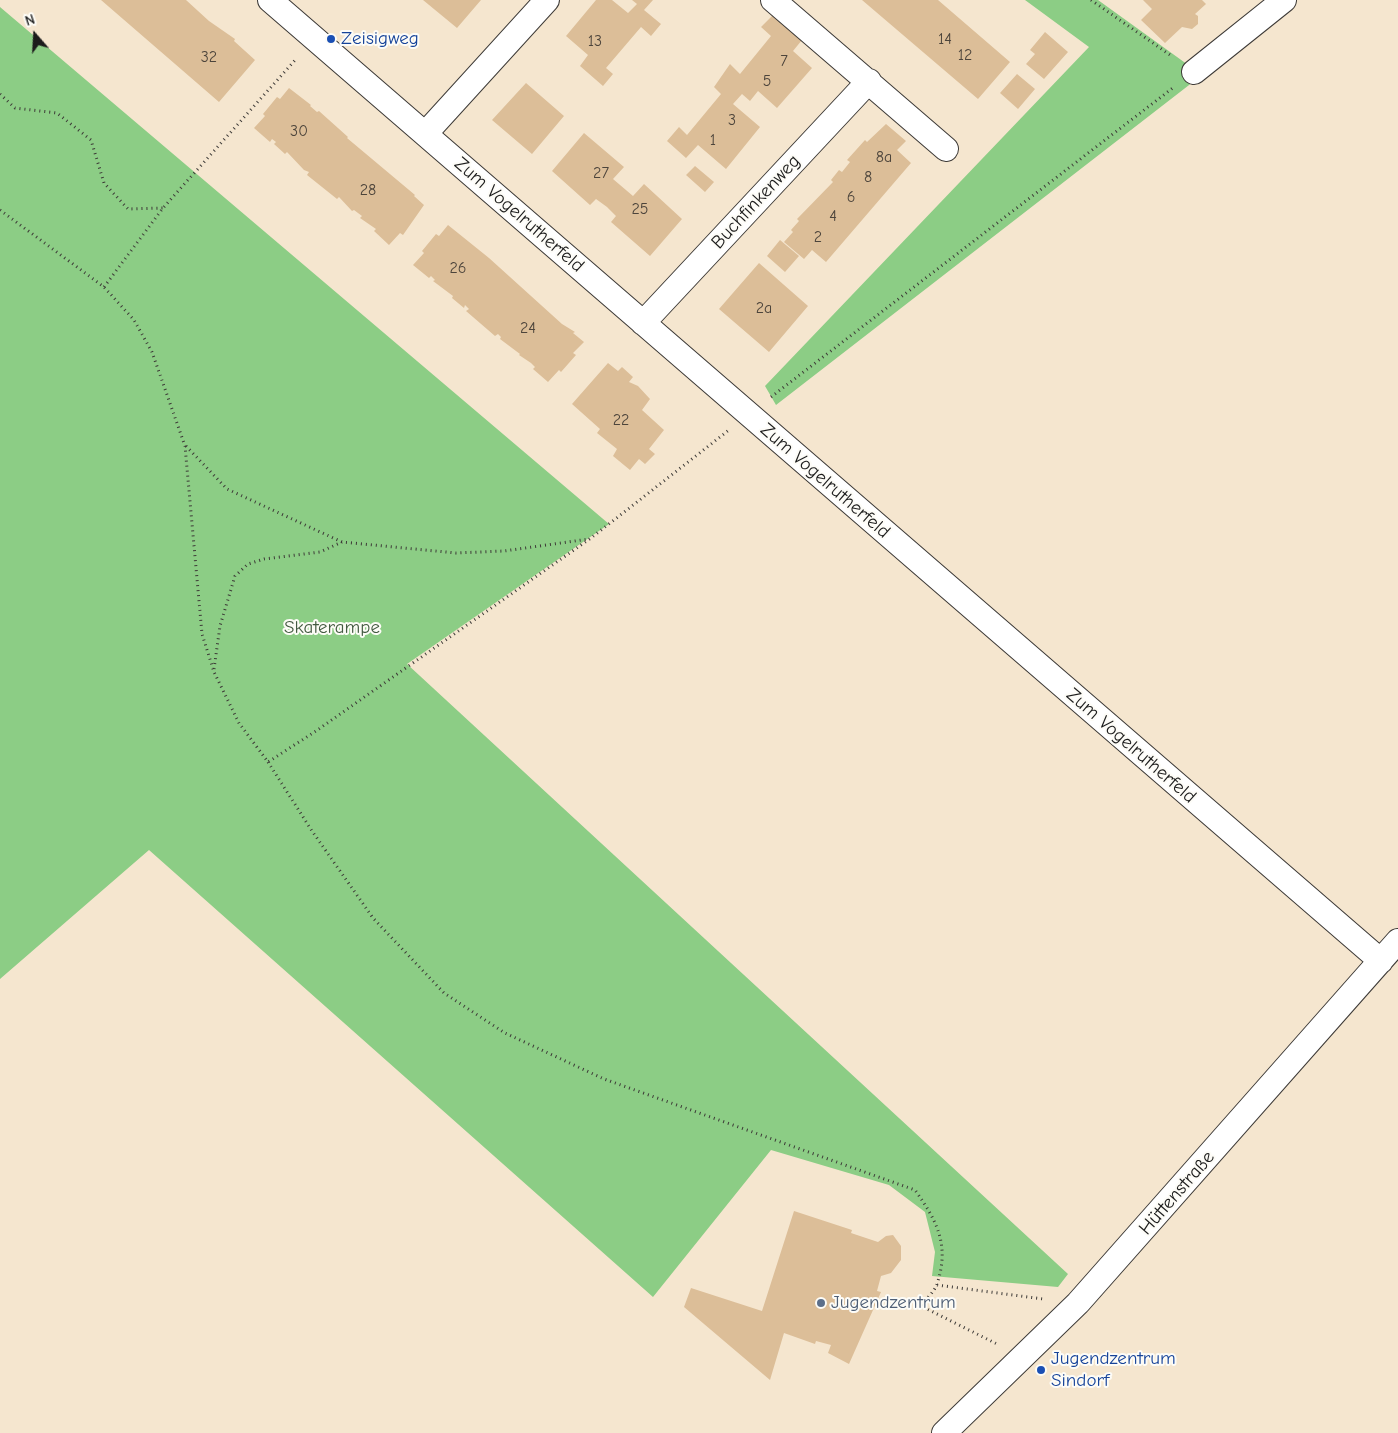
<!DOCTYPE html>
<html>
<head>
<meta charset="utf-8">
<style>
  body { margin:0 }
  #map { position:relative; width:1398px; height:1433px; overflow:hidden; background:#f5e6cf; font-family:"Comic Neue",sans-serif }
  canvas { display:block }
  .north { position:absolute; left:10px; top:10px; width:50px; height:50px; -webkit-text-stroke:4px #fdfcf7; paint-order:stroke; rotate:341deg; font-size:14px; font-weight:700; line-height:20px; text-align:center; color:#1c1c1c }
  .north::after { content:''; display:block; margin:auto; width:18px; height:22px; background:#1c1c1c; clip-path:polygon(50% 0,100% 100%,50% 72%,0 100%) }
</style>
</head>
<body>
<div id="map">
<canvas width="1398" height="1433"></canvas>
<div class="north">N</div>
</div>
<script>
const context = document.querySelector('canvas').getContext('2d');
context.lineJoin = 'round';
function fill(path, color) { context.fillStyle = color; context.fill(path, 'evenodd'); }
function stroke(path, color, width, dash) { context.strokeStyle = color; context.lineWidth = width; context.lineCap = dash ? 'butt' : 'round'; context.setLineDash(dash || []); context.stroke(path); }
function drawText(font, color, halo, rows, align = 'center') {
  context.font = font + ' "Comic Neue",sans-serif'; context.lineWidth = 4; context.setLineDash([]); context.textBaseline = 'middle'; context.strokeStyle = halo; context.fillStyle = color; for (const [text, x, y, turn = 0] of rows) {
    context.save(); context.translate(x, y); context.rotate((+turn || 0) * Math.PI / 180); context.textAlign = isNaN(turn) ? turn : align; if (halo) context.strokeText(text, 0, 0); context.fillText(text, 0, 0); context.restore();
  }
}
fill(new Path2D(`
  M1025,0H1098L1202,75L776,405L765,386L1089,47Z
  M0,7L609,524L407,664L1068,1274L1058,1287L932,1276L935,1252L925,1212L889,1185L771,1150L653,1297L149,850L0,979Z`), '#8ccd85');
fill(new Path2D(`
  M101,0H186L209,21L235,39L234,41L255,60L219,102Z
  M423,0H481L457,28Z
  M596,0H612L628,13L637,4L632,0H653L644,10L661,24L651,36L641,27L606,68L613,74L603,86L580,66L588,55L566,36Z
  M862,0H938L1010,62L978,99Z
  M1143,0H1202L1206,4L1195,14L1198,16V24L1192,29L1182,27L1165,43L1141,20L1152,9Z
  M773,15L802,40L793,51L812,68L777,108L758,91L750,101L742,94L733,104L760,127L726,169L698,145L686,158L667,141L679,127L687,135L721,94L714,87L730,64L740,74L771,36L761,27Z
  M1045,32L1068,52L1044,79L1026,64L1035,54L1030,50Z
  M1017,74L1035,89L1018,109L1000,93Z
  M526,83L564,116L532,154L492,120Z
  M289,88L311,105L310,106L317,112L319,111L348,137L347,138L415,195L414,196L424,205L403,235L400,233L389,245L374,231L376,229L360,218L362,216L354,210L352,211L339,197L337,199L307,175L309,172L304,170L287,152L285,154L274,144L276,142L272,139L270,142L254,128L265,116L263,114L277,97L280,99Z
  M886,124L906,141L897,150L911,163L826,262L812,250L804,259L784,242L793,232L791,230L799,221L797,219L833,182L831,180L839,170L842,172L850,162L847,160L865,140L867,142Z
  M584,133L624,167L613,179L633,196L644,184L682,219L650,256L611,222L616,216L607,207L596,199L590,205L552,171Z
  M695,166L714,182L705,192L686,175Z
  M448,225L489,258L562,324L575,332L573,333L584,342L573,353L576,355L561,372L559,370L548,382L533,369L535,367L531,363L519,355L520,354L500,339L501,337L498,334L495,336L466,311L469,309L465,305L464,308L452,298L453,296L433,281L435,280L431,276L429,278L413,265L424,253L422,251L436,234L439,236Z
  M780,240L799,256L785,272L767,256Z
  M759,263L808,306L769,352L719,309Z
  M608,363L618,371L622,367L633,377L629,382L638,386L650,399L642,410L664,430L649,449L655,454L645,464L639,459L630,470L613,456L617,449L597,433L600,429L572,404Z
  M794,1211L852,1230L851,1233L878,1242L886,1236L893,1235L901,1246V1260L891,1273L881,1276L877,1291L881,1292L849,1364L828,1353L831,1345L816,1341L815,1344L784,1333L770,1380L684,1307L691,1288L762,1311Z`), '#dcbe98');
const minor = new Path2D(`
  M270,0L1381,961
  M773,0L946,149
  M1194,72L1284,0
  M425,134L547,0
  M643,323L869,81
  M944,1433L1078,1303L1398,941`);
stroke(minor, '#3d3a37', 26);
stroke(new Path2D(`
  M1091,0L1173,57
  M0,94L15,108L57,113L91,140L104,183L128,209L163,208
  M0,210L104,287L134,320L152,352L185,446L202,634L214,672L239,723L268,762L316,731L591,538L729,430
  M104,287L163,208L297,58
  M771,397L1174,87
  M186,446L227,489L342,542L456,553L504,551L589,539
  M214,669L220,626L235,576L248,564L264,559L320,552L342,542
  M268,762L312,831L373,918L444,993L505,1033L604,1079L915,1190C937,1221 950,1245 937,1284C935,1291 926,1299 921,1306L997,1344
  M937,1285L1043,1299`), '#3d3a37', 3, [1, 4]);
stroke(minor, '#fff', 24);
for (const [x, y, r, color] of [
  [331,39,5,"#1a4fb4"],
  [821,1303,5,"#5c6f8a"],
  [1041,1370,5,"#1a4fb4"]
]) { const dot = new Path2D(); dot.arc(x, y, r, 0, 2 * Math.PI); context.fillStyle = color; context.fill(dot); stroke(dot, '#fdfcf7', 2); }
drawText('16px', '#4c443b', null, [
  ["14",945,39],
  ["13",595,41],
  ["12",965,55],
  ["32",209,57],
  ["7",784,61],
  ["5",767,81],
  ["3",732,120],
  ["30",299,131],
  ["1",713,140],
  ["8a",884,157],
  ["27",601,173],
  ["8",868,177],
  ["28",368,190],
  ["6",851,197],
  ["25",640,209],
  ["4",833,216],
  ["2",818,237],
  ["26",458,268],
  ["2a",764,308],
  ["24",528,328],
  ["22",621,420]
]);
drawText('19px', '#164399', '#fdfcf7', [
  ["Zeisigweg",341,39],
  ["Jugendzentrum",1051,1359],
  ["Sindorf",1051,1381]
], 'left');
drawText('19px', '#1c1c1c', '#fdfcf7', [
  ["Buchfinkenweg",756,202,-47],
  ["Zum Vogelrutherfeld",519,215,41],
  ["Zum Vogelrutherfeld",825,481,41],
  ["Zum Vogelrutherfeld",1131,746,41],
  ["Hüttenstraße",1177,1193,-49]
]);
drawText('19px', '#435a41', '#fdfcf7', [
  ["Skaterampe",332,628]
]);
drawText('19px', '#4e5e75', '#fdfcf7', [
  ["Jugendzentrum",831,1303]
], 'left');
</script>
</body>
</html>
